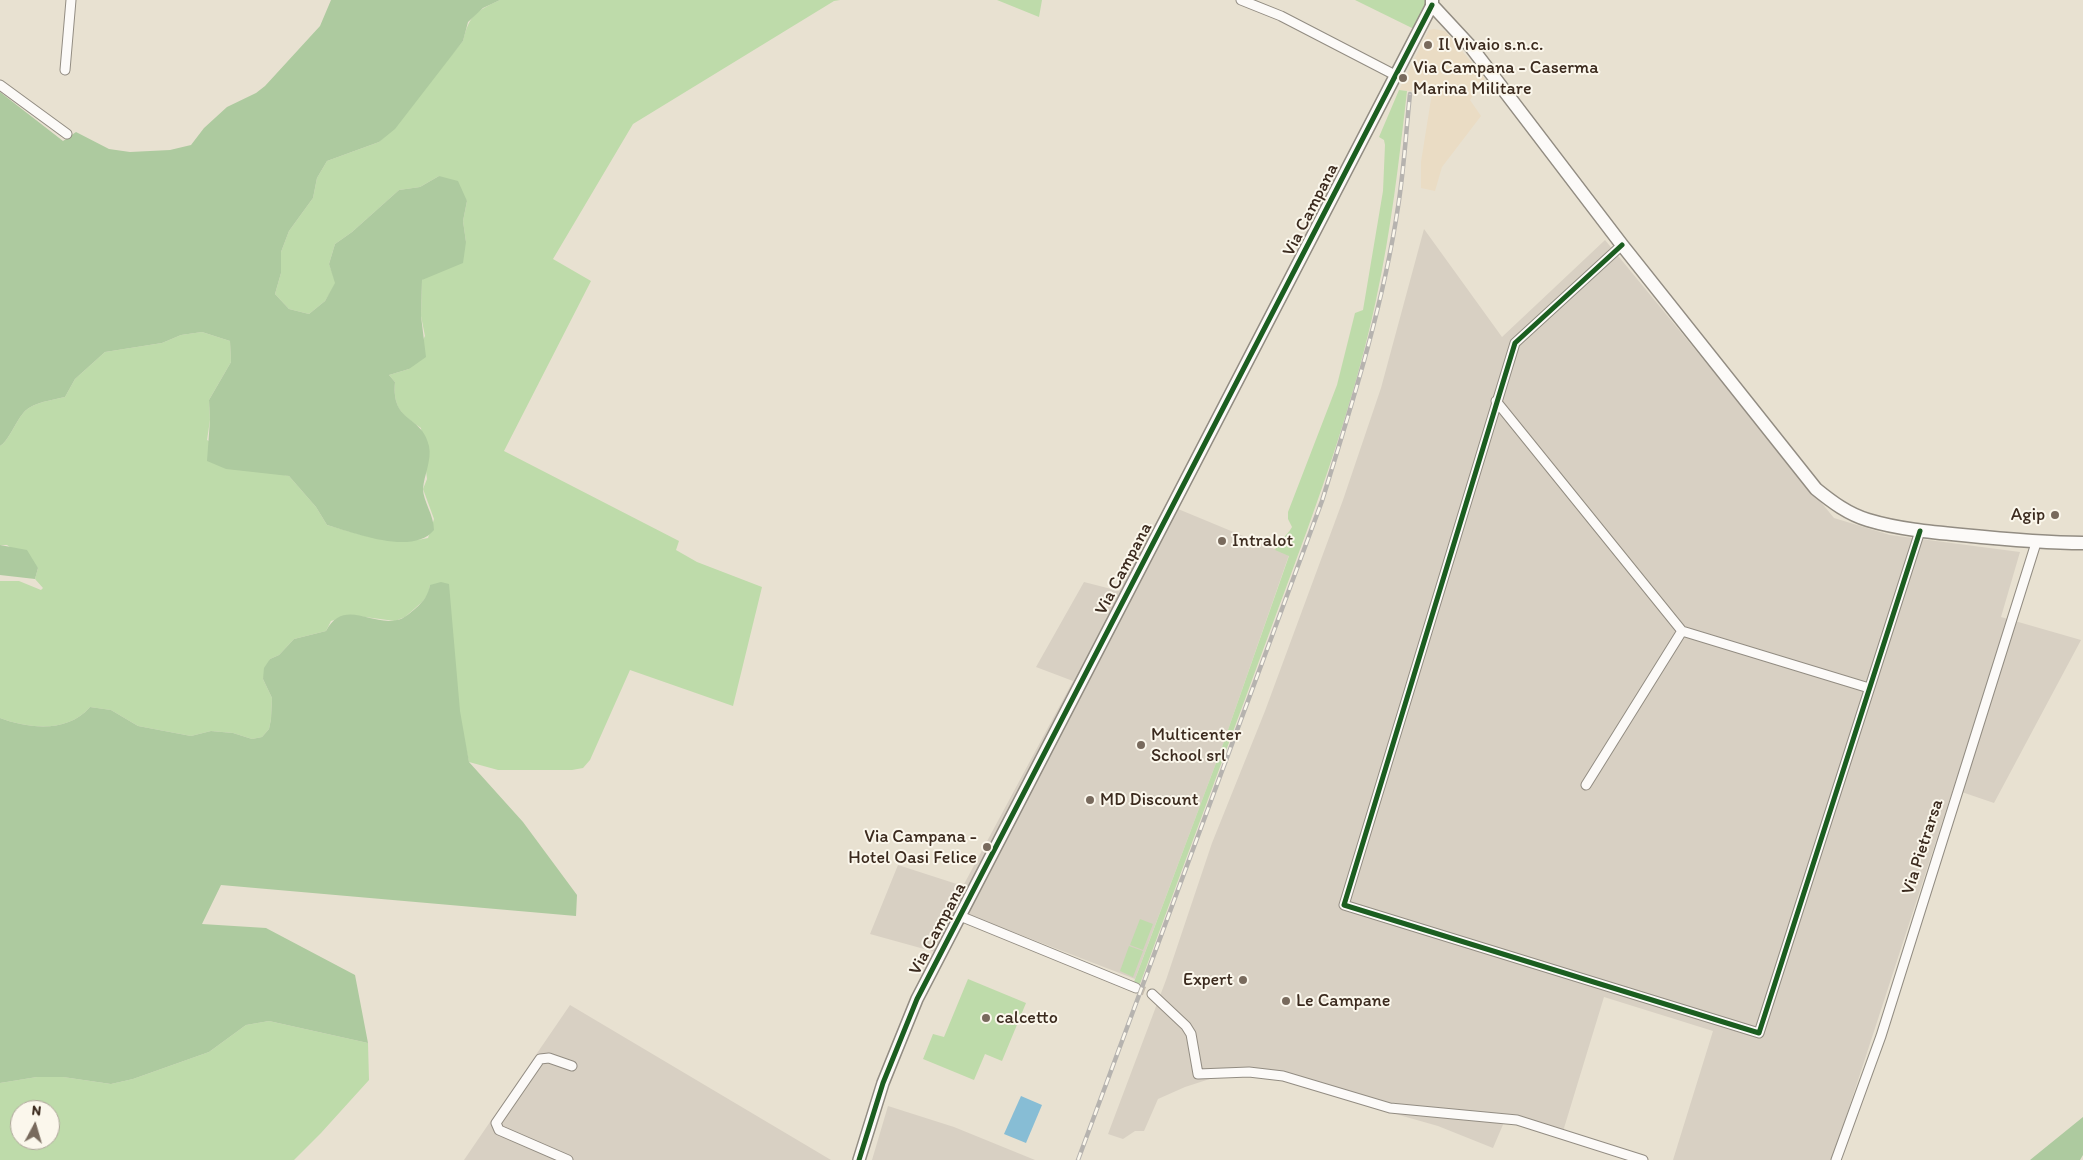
<!DOCTYPE html>
<html>
<head>
<meta charset="utf-8">
<style>
  body { margin:0 }
  #map { position:relative; width:2083px; height:1160px; overflow:hidden; background:#e8e1d1; font-family:Itim,sans-serif }
  canvas { display:block }
  .north { position:absolute; left:10px; top:1100px; width:50px; height:50px; box-sizing:border-box; background:#fbf7ec; border:1px solid #aea59a; border-radius:50%; rotate:6deg; font-size:14px; font-weight:700; line-height:20px; text-align:center; color:#3b2a1e }
  .north::after { content:''; display:block; margin:auto; width:18px; height:22px; background:#786a5d; clip-path:polygon(50% 0,100% 100%,50% 72%,0 100%) }
</style>
</head>
<body>
<div id="map">
<canvas width="2083" height="1160"></canvas>
<div class="north">N</div>
</div>
<script>
const context = document.querySelector('canvas').getContext('2d');
context.lineJoin = 'round';
function fill(path, color) { context.fillStyle = color; context.fill(path, 'evenodd'); }
function stroke(path, color, width, dash) { context.strokeStyle = color; context.lineWidth = width; context.lineCap = dash ? 'butt' : 'round'; context.setLineDash(dash || []); context.stroke(path); }
function drawText(font, color, halo, rows, align = 'center') {
  context.font = font + ' Itim,sans-serif'; context.lineWidth = 4; context.setLineDash([]); context.textBaseline = 'middle'; context.strokeStyle = halo; context.fillStyle = color; for (const [text, x, y, turn = 0] of rows) {
    context.save(); context.translate(x, y); context.rotate((+turn || 0) * Math.PI / 180); context.textAlign = isNaN(turn) ? turn : align; if (halo) context.strokeText(text, 0, 0); context.fillText(text, 0, 0); context.restore();
  }
}
fill(new Path2D(`
  M1434,29L1445,31L1485,78L1470,100L1481,116L1442,167L1435,191L1421,188V162L1432,93L1399,90L1429,30Z`), '#eadcc4');
fill(new Path2D(`
  M1424,229L1502,337L1605,240L1834,518L1890,535L2020,552L2001,617L2081,640L1994,803L1953,789L1832,1160H1673L1713,1031L1604,997L1561,1138L1505,1120L1493,1148L1438,1126L1392,1113L1390,1110L1260,1074L1219,1076L1185,1087L1158,1099L1144,1131H1135L1123,1139L1108,1134L1166,980L1212,843L1265,711L1343,500L1381,388Z
  M1166,504L1289,555L1222,747L1135,979L956,910L935,952L870,934L898,865L963,886L1073,681L1036,667L1084,582L1119,591Z
  M570,1005L831,1160H464Z
  M888,1106L954,1127L1035,1160H872Z`), '#d8d0c3');
fill(new Path2D(`
  M500,0H840L834,1L633,124L553,259L591,281L504,451L679,541L676,550L697,562L762,587L733,706L630,670L590,760L583,768L572,770H498L469,762L430,585L428,595L421,603L405,617L395,621L350,615L331,621L326,631L294,639L279,655L270,659L263,679L272,698L271,719L269,729L262,737L252,739L233,733L211,731L191,736L138,726L111,710L90,707C68,733 29,729 0,718V581H19L41,590L43,588L35,579L38,568L7,545H0V446C8,442 17,419 25,411C34,402 53,400 65,397L75,379L105,352L162,343L181,335L202,332L230,341L231,362L209,400L210,420L207,440L269,472L289,476L316,507L327,525C362,535 392,546 428,538L434,519L423,489L427,479L421,428C401,414 393,408 395,382L389,375L409,369L425,336L421,316L422,280L466,242L463,221L467,201L439,176L420,187L399,190L352,232L335,244L329,264L336,283L325,301L309,314L289,309L275,294L281,273V252L289,231L313,198L317,178L327,161L379,142L463,41C469,15 476,11 500,0Z
  M997,0H1042L1039,17Z
  M1355,0H1428L1414,29Z
  M1399,90L1407,91C1399,161 1391,231 1376,300C1352,413 1310,523 1270,631C1227,749 1183,866 1140,984L1134,982L1222,747L1289,556L1275,550C1279,540 1287,536 1292,527L1288,519V512L1337,385L1355,313L1363,310L1383,191L1385,145L1384,140L1379,137Z
  M1140,919L1153,924L1143,950L1130,945Z
  M1129,946L1143,951L1133,977L1120,971Z
  M968,979L1026,1003L1002,1061L985,1054L974,1080L923,1059L933,1034L944,1037Z
  M269,1021L368,1043L369,1080L321,1133L294,1160H0V1083L37,1077H63L111,1084L133,1079L209,1052L246,1025ZM20,1110H50V1140H20Z`), '#bedbaa');
fill(new Path2D(`
  M331,0H500L483,8L468,22L463,41L395,129L379,142L327,161L317,178L313,198L289,231L281,252V273L275,294L289,309L309,314L325,301L335,283L329,264L335,244L352,232L399,190L420,187L439,176L458,181L467,201L463,221L466,242L463,263L422,280L421,316L426,357L409,369L389,375L395,382C391,424 422,414 429,446C432,460 424,475 423,489C423,501 434,515 434,530C413,556 355,533 327,525L316,507L289,476L226,469L207,461L210,420L209,400L231,362L230,341L202,332L181,335L162,343L105,352L75,379L65,397C53,400 34,402 25,411C17,419 8,442 0,446V92L63,141L76,132L109,149L130,152L170,150L191,145L204,128L227,107L256,93L265,86L320,26Z
  M0,545L27,550L38,568L35,579L0,575Z
  M441,582L449,584L460,711L469,762L523,822L577,895L576,916L221,885L202,924L266,928L355,975L368,1043L269,1021L246,1025L209,1052L133,1079L111,1084L63,1077H37L0,1083V718C29,729 68,733 90,707L111,710L138,726L191,736L211,731L233,733L252,739L262,737L269,729L271,719L272,698L263,679L264,668L270,659L279,655L294,639L326,631C344,598 370,626 397,620C404,619 410,613 416,608C424,601 428,595 430,585Z
  M2083,1117V1155L2080,1160H2030Z`), '#adca9f');
fill(new Path2D(`
  M1021,1096L1042,1105L1026,1143L1004,1134Z`), '#87bdd5');
stroke(new Path2D(`
  M1136,988L1152,994`), '#c5bcad', 9, [9, 4.5]);
const minor = new Path2D(`
  M1241,0L1281,16L1395,75
  M65,70L71,0
  M0,85L67,134
  M1622,245L1515,343L1344,905L1759,1033L1920,531
  M1496,401L1682,631
  M1586,785L1682,631L1869,688
  M960,916L1136,988
  M1152,994L1186,1026L1191,1034L1198,1074L1249,1072L1283,1076L1390,1108L1517,1120L1643,1160
  M568,1160L499,1130L496,1123L540,1059L549,1058L572,1066
  M1836,1160L1881,1036L2036,543`);
const tertiary = new Path2D(`
  M859,1160L883,1083L917,999L1432,5`);
const secondary = new Path2D(`
  M1432,0V5L1471,47L1622,245L1816,489C1832,502 1848,514 1868,520C1898,529 1930,532 1962,535C2002,539 2042,543 2083,543`);
stroke(minor, '#928c82', 11);
stroke(tertiary, '#928c82', 14);
stroke(secondary, '#928c82', 15);
stroke(minor, '#fcfaf8', 9);
stroke(tertiary, '#fcfaf8', 11);
stroke(secondary, '#fcfaf8', 12);
const rail = new Path2D(`
  M1078,1160L1322,501C1352,404 1383,307 1398,207C1404,170 1406,131 1410,94`);
stroke(rail, '#b6b3af', 4.5);
stroke(rail, '#fbf7ec', 2.5, [8]);
stroke(new Path2D(`
  M1622,245L1515,343L1344,905L1759,1033L1920,531
  M859,1160L883,1083L917,999L1432,5`), '#1b5e20', 5);
for (const [x, y, r, color] of [
  [1428,45,5,"#786a5d"],
  [1403,78,5,"#786a5d"],
  [2055,515,5,"#786a5d"],
  [1222,541,5,"#786a5d"],
  [1141,745,5,"#786a5d"],
  [1090,800,5,"#786a5d"],
  [987,847,5,"#786a5d"],
  [1243,980,5,"#786a5d"],
  [1286,1001,5,"#786a5d"],
  [986,1018,5,"#786a5d"]
]) { const dot = new Path2D(); dot.arc(x, y, r, 0, 2 * Math.PI); context.fillStyle = color; context.fill(dot); stroke(dot, '#fbf7ec', 2); }
drawText('18px', '#3b2a1e', '#fbf7ec', [
  ["Il Vivaio s.n.c.",1438,45],
  ["Via Campana - Caserma",1413,68],
  ["Marina Militare",1413,89],
  ["Agip",2045,515,"right"],
  ["Intralot",1232,541],
  ["Multicenter",1151,735],
  ["School srl",1151,756],
  ["MD Discount",1100,800],
  ["Via Campana -",977,837,"right"],
  ["Hotel Oasi Felice",977,858,"right"],
  ["Expert",1233,980,"right"],
  ["Le Campane",1296,1001],
  ["calcetto",996,1018]
], 'left');
drawText('18px', '#3b2a1e', '#fbf7ec', [
  ["Via Campana",1311,210,-63],
  ["Via Campana",1124,569,-62],
  ["Via Pietrarsa",1923,847,-72],
  ["Via Campana",938,929,-62]
]);
</script>
</body>
</html>
